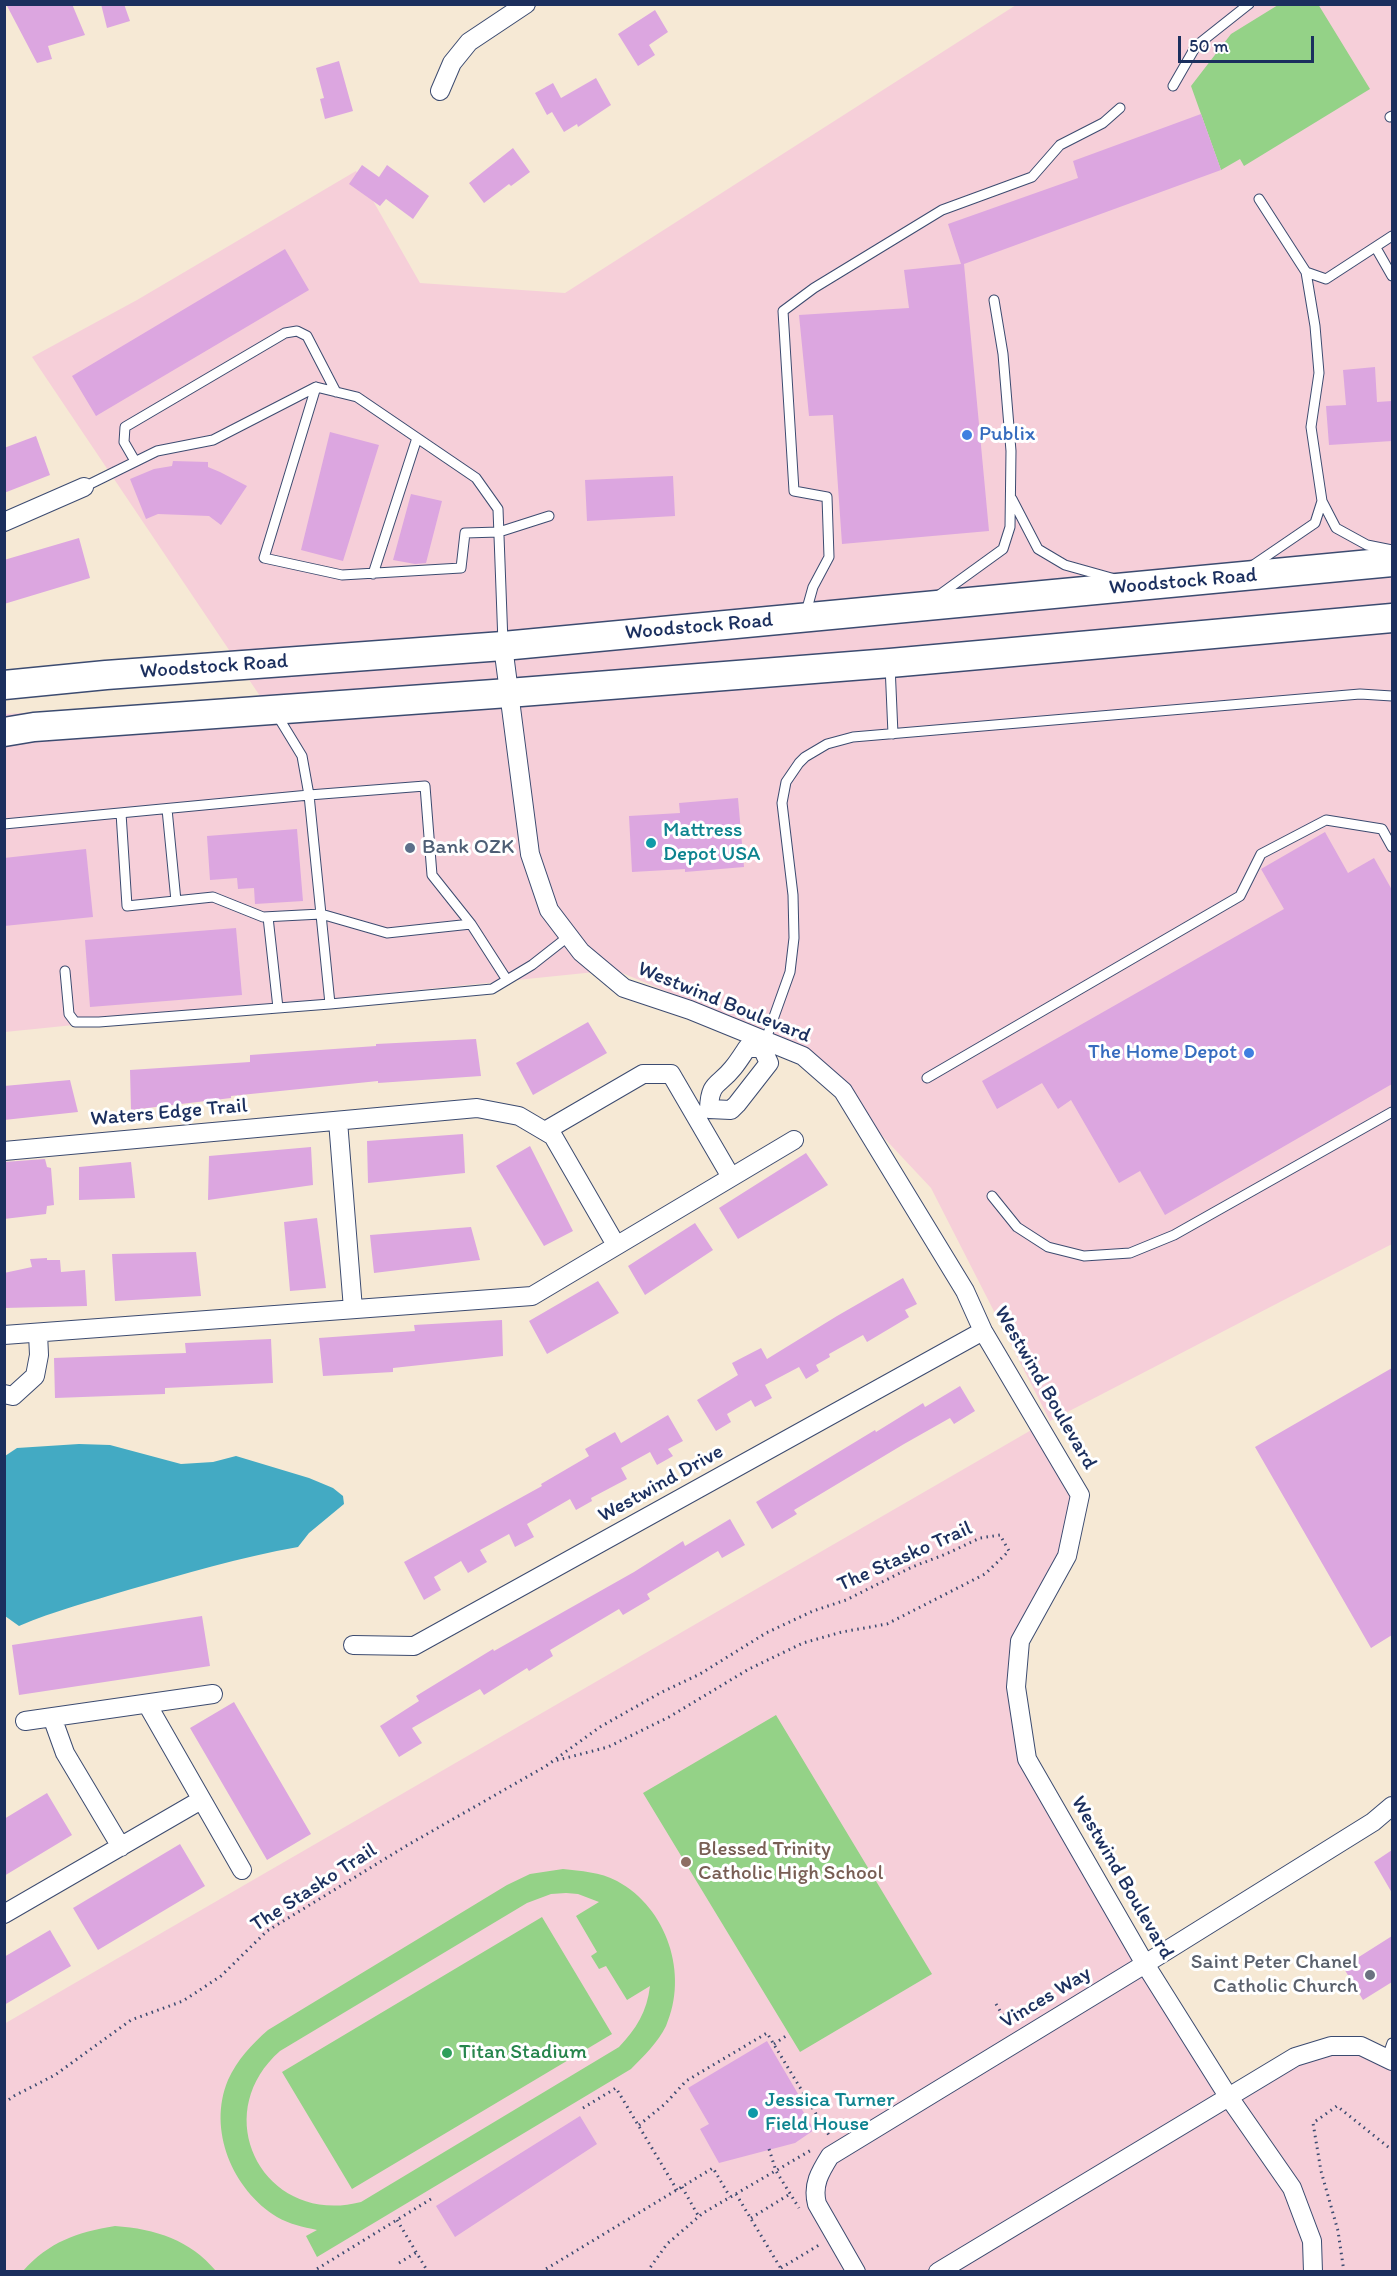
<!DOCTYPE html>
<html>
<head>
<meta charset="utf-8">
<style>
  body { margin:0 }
  #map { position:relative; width:1397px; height:2276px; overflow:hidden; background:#f6e9d5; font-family:Itim,sans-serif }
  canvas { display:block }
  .frame { position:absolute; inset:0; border:6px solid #1b2f5e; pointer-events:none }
  .scale { position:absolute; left:1178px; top:36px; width:136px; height:27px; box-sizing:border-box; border:3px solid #1b2f5e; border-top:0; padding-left:8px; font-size:18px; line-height:21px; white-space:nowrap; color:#1b2f5e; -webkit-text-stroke:4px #fff; paint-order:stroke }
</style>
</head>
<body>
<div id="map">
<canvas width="1397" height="2276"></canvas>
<div class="frame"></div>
<div class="scale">50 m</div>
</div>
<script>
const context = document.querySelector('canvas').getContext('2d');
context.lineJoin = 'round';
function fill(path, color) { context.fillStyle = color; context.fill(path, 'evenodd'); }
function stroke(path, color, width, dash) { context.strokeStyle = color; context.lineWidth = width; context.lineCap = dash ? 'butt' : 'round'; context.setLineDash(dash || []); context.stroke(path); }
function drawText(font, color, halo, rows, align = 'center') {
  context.font = font + ' Itim,sans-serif'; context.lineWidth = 6; context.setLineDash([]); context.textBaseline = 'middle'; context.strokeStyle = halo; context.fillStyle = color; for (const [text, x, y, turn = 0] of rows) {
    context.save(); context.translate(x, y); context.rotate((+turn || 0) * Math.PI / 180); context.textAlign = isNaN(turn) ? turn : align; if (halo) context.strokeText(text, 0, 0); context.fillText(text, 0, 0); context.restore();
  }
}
fill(new Path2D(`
  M1016,5H1392V1244L1050,1421L931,1188L798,1046L615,970L5,1032V714L262,699L32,357L137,300L356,171L420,283L565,293Z
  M1040,1425L1080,1495L1067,1556L1020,1641L1027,1759L1225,2093L1331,2046L1392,2063V2271H5L4,2024Z`), '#f6cfd9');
fill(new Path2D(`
  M1318,4L1370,89L1244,166L1240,159L1221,170L1191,86L1231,34L1278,5Z
  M776,1715L932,1974L800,2052L643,1793Z
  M563,1869C581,1871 600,1872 617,1881C667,1908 689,1974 666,2026C658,2042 644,2056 631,2069L317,2257L306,2236L317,2230C303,2227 289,2224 277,2217C233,2190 207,2130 228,2080C237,2060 252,2044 268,2030L507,1885L530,1874ZM566,1893L578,1894L599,1902L576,1916L597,1952L591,1956L599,1969L606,1966L627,2000L650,1986C647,2012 636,2029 619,2047L361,2202C265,2227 206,2116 280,2051L527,1903L551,1894Z
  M542,1917L612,2034L352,2189L282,2072Z
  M115,2226C156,2229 190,2240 216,2271H23C49,2242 77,2232 115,2226Z`), '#94d287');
fill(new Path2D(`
  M79,1444L110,1445L181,1464L213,1462L236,1456L309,1478L333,1488L343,1496L344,1504L309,1533L298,1547C241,1557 184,1574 128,1590C92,1601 54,1611 19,1626L5,1616V1456L17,1448Z`), '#43aac3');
fill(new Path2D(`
  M6,4H72L85,35L48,46L52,59L37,63Z
  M101,4H124L130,21L107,28Z
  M655,10L668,32L649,45L655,55L638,66L618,34Z
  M339,61L353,111L325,119L320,99L324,98L316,68Z
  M596,78L611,105L578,127L577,124L564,132L552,112L547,115L535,93L553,83L561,98Z
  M1201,114L1221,170L964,264L989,531L842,544L833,415L809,416L799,315L909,308L904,270L961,264L948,224L1078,178L1073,161Z
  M513,148L530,172L511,186L509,184L484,203L469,183Z
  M362,165L379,177L387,165L429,196L413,219L386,199L380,206L349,184Z
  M285,249L309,290L96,416L72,376Z
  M1375,367L1377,402L1392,401V441L1329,445L1326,406L1346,405L1343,370Z
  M330,432L379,445L343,561L301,550Z
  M36,436L50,475L4,493V448Z
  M173,461L208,462V467L220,472L247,486L221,525L209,516L158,514L146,519L130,479L154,469L172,466Z
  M673,476L675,516L587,521L585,480Z
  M411,494L442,501L426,563L415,564L393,560Z
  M79,538L90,578L4,604V560Z
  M738,798L744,867L685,872V869L632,872L629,816L680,813L679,803Z
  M297,829L303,901L255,904L254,888L238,889L237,878L210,880L207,836Z
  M1325,832L1348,873L1374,858L1392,890V1084L1165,1215L1140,1171L1119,1183L1071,1100L1058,1109L1042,1083L997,1109L982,1081L1284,909L1261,869Z
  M86,849L93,917L4,926V858Z
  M236,928L242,995L90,1007L85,940Z
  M588,1022L607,1053L533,1095L516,1063Z
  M476,1039L481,1076L378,1083V1081L231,1096V1098L131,1110L130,1070L250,1062V1055L376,1046V1044Z
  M70,1080L78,1112L4,1120V1086Z
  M463,1134L465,1173L368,1183L367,1141Z
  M530,1146L573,1231L544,1246L496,1166Z
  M311,1147L313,1185L208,1200L209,1156Z
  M806,1153L828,1185L738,1239L719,1208Z
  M45,1159L47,1167L51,1168L54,1205L47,1206L46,1214L4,1219V1162Z
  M131,1162L135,1198L79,1200V1167Z
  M317,1218L326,1288L290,1291L284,1222Z
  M695,1223L713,1250L645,1295L628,1266Z
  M471,1227L480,1260L374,1273L370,1235Z
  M196,1252L201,1296L115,1301L112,1254Z
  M47,1258V1260H60L61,1272L85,1270L87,1306L4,1308V1273L32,1267L30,1259Z
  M903,1278L917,1304L905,1310L909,1317L867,1342L863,1335L829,1354L830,1357L816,1365L819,1371L806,1379L799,1367L765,1385L772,1398L755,1407L751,1400L727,1414L731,1422L716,1431L697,1400L738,1375L732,1363L761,1348L767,1359L837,1316Z
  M598,1281L619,1313L547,1354L529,1321Z
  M502,1320L503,1356L393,1368V1372L323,1376L319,1338L415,1331L414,1325Z
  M271,1339L273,1383L165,1388V1394L55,1398L54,1358L186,1353L185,1343Z
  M1392,1368V1635L1371,1648L1255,1447Z
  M960,1386L975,1411L954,1424L950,1418L904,1444L794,1510L797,1514L772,1529L756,1502L875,1430L876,1432L923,1403L925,1407Z
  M668,1415L683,1441L668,1449L673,1456L657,1465L650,1452L621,1468L627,1479L591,1498L592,1501L576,1510L570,1499L527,1524L534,1537L515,1547L509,1534L480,1550L487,1562L468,1573L461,1561L434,1577L441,1590L424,1600L404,1562L542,1486L541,1484L589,1456L585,1449L615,1432L621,1443Z
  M730,1519L745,1545L722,1558L718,1551L647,1594L650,1599L623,1615L619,1609L550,1650L553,1656L529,1671L527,1668L484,1695L480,1689L412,1728L422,1743L399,1757L380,1726L419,1701L416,1696L493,1649L494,1651L634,1572L683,1541L685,1546Z
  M202,1616L210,1666L19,1695L12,1645Z
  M234,1702L311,1834L267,1860L190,1728Z
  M47,1793L72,1835L4,1876V1819Z
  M180,1844L205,1886L98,1950L73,1908Z
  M1392,1850V1893L1374,1862Z
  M50,1930L71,1966L4,2005V1957Z
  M1392,1936V1982L1363,2000L1343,1967Z
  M767,2041L801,2099L797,2101L814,2130L795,2143L719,2163L700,2129L709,2124L688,2088Z
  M580,2116L597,2144L455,2237L436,2206Z`), '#dca6e0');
const lane = new Path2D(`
  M1173,86L1196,46L1249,4
  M1390,117L1392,116
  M1259,199L1306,272L1315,326L1319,373L1311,427L1322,501L1336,528L1367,545L1392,550
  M1376,248L1392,276
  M1306,272L1326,279L1392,236
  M316,387L264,558L342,575L461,568L465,533L499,532L549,516
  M135,461L124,442L125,427L285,333L297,331L307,336L336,392
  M84,487L157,451L213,440L316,387L357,397L476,478L498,509L503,643
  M1012,499L1038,549L1065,565L1115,579
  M1252,566L1315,523L1322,501
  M373,574L417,438
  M938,596L1003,549L1010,527L1011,451L1003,354L994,300
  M806,612L813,587L829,557L827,497L794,491L783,311L814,288L942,210L1032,177L1060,145L1103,123L1120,108
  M890,665L893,734
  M167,809L176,901
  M121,813L127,906L213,897L263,917L321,914L387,933L471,924L507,980
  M4,824L309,795L302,756L277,715
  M268,917L278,1008L330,1004
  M471,924L432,875L425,786L309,795L330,1004L492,989L532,965L569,936
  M65,971L69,1014L75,1022H99L278,1008
  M766,1039L790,972L794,938L793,895L782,803L786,782L799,763L805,757L827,744L853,737L1360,694L1392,696
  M927,1078L1240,896L1261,854L1326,820L1382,829L1392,847
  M992,1196L1017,1227L1048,1247L1084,1256L1130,1253L1174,1235L1392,1112
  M1386,2060L1392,2043`);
const street = new Path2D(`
  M440,91L452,63L469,42L526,4
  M4,522L84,487
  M503,646L530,854L549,910L581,952L624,988L690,1010L803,1056L843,1091L965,1291L983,1331L1080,1495L1067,1556L1020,1641L1016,1687L1027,1759L1145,1964L1226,2093L1292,2188L1312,2241L1313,2272
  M709,1109L731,1110L737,1104L769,1063L762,1048
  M709,1109C710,1081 718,1087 733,1068C738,1062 743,1054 747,1048H762
  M338,1121L353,1309
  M545,1131L643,1074H671L731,1177
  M4,1151L477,1108L519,1116L553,1136L616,1245
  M4,1335L532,1296L794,1140
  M4,1394L13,1396L35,1376L39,1355L38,1333
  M353,1645L414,1646L983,1331
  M147,1704L242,1870
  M52,1717L65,1753L121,1847
  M25,1721L213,1694
  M4,1914L201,1800
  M856,2272L817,2204C812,2185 820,2172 830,2156L1145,1964L1373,1822L1392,1806
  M938,2272L1295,2057L1331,2046H1361L1392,2061`);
const primary = new Path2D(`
  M4,685L106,675L503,646L1392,562
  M4,732L34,727L508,693L890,663L1392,618`);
stroke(lane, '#3c4b70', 11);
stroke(street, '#3c4b70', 20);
stroke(primary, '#3c4b70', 31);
stroke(new Path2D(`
  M996,2004L1009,2026
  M774,2044L789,2034
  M4,2103L14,2096L55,2075L131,2020L183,2001L221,1976L267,1931L406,1846L546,1766L600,1727L660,1693L700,1674L766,1633L813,1611L846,1600L912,1567L946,1554L980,1538L1000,1535L1009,1551L985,1574L887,1624L842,1632L803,1643L749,1669L669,1717L608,1747L554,1761
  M583,2108L616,2088L677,2190
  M639,2125L665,2104L686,2081L767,2033L830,2137
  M769,2149L776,2171L799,2208
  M682,2187L699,2217
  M736,2194L783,2272
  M751,2218L790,2194
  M397,2220L428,2272
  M399,2263L417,2252
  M781,2268L819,2245
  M312,2272L431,2199
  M541,2272L713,2168L730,2197
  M647,2272L667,2244L703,2213L813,2149
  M1344,2272L1338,2231L1321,2171L1313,2123L1337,2106L1392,2150`), '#3c4b70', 3, [1.5, 4.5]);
stroke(lane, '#fff', 9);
stroke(street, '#fff', 18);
stroke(primary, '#fff', 28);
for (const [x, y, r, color] of [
  [967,435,6,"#3f7fe0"],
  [651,843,6,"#0f9aa8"],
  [410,848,6,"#5c6f8a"],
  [1249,1053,6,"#3f7fe0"],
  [686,1862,6,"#8d6e63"],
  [1370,1975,6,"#6b7280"],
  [447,2053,6,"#2e9e5b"],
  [753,2113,6,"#0f9aa8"]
]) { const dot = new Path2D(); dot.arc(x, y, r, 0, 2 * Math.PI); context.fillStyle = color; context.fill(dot); stroke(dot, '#fff', 2); }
drawText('21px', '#366cbe', '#fff', [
  ["Publix",979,435],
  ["The Home Depot",1237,1053,"right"]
], 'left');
drawText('21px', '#1b2f5e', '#fff', [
  ["Woodstock Road",1183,582,-5],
  ["Woodstock Road",699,627,-5],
  ["Woodstock Road",214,667,-4],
  ["Westwind Boulevard",724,1003,22],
  ["Waters Edge Trail",169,1113,-5],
  ["Westwind Boulevard",1045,1388,60],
  ["Westwind Drive",661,1484,-29],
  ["The Stasko Trail",905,1557,-24],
  ["Westwind Boulevard",1122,1878,60],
  ["The Stasko Trail",314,1888,-33],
  ["Vinces Way",1046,1998,-31]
]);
drawText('21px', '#0d838f', '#fff', [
  ["Mattress",663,831],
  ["Depot USA",663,855],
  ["Jessica Turner",765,2101],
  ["Field House",765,2125]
], 'left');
drawText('21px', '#4e5e75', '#fff', [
  ["Bank OZK",422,848]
], 'left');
drawText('21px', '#785e54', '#fff', [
  ["Blessed Trinity",698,1850],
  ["Catholic High School",698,1874]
], 'left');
drawText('21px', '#5b616d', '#fff', [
  ["Saint Peter Chanel",1358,1963],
  ["Catholic Church",1358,1987]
], 'right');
drawText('21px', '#27864d', '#fff', [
  ["Titan Stadium",459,2053]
], 'left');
</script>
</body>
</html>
